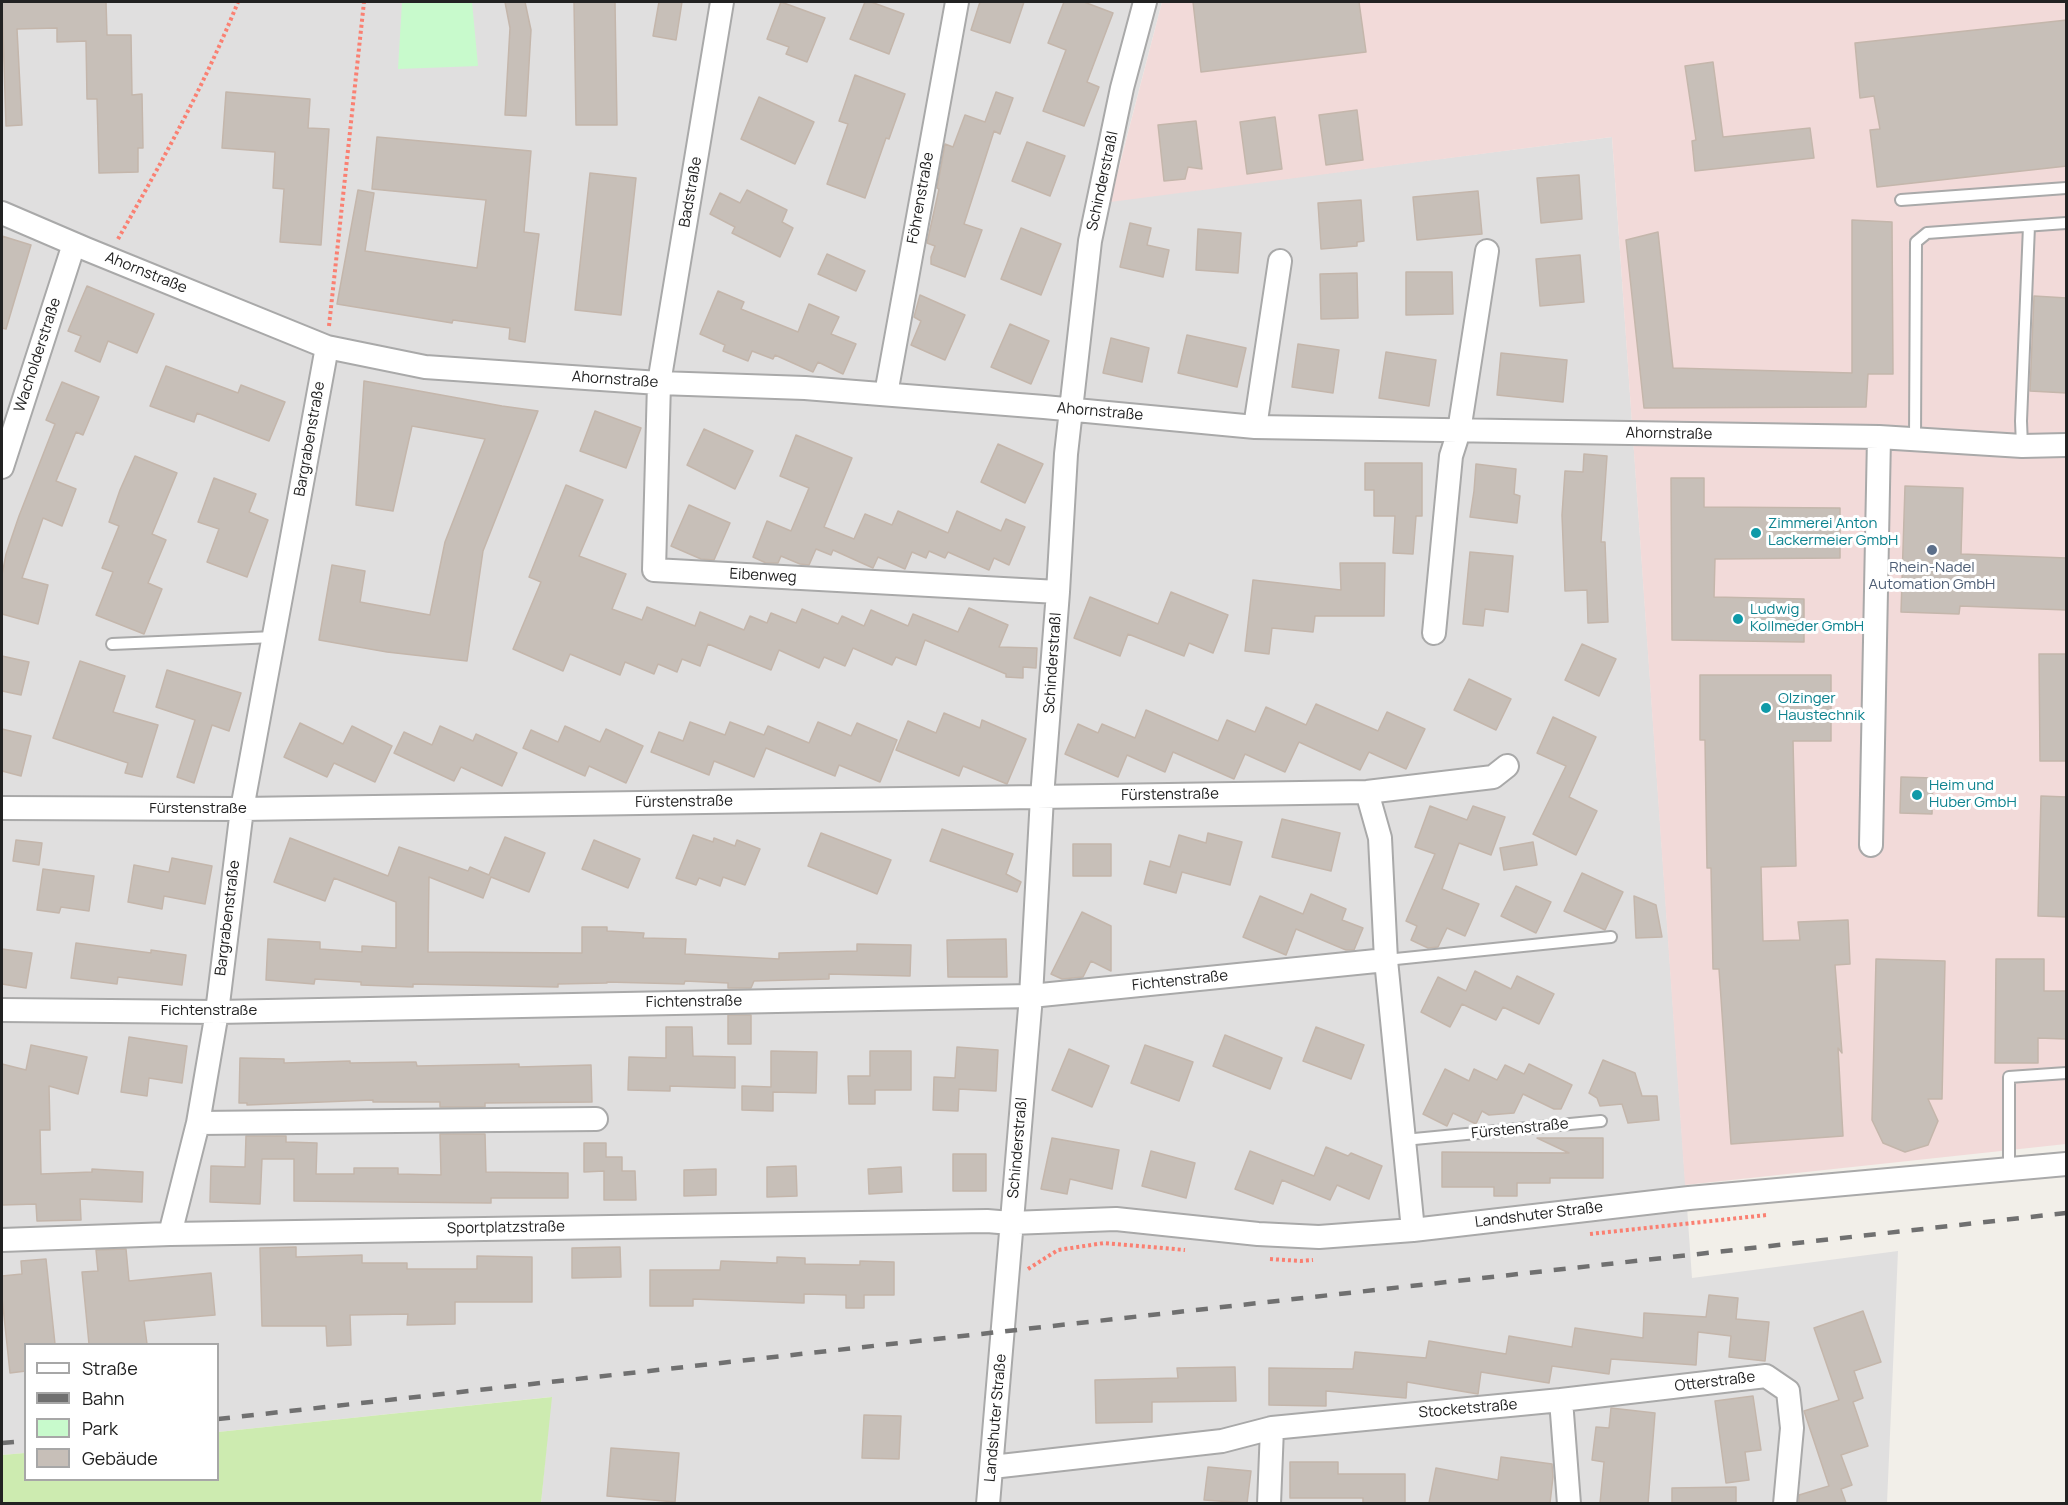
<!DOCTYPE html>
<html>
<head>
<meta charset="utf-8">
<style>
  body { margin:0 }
  #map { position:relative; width:2068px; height:1505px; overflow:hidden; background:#f2efe9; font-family:Manrope,sans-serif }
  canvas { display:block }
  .frame { position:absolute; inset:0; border:3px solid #222; pointer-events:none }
  .legend { position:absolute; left:24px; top:1343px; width:195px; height:138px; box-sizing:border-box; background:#fff; border:2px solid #a7a7a7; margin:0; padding:8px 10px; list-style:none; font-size:18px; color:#222 }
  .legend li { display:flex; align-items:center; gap:12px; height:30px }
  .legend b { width:30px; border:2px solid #a7a7a7 }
</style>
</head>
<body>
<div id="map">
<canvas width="2068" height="1505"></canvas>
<div class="frame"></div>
<ul class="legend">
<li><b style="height:8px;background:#fff"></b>Straße</li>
<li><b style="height:8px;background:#707070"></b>Bahn</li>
<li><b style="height:16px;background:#c8facc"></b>Park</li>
<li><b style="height:16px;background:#c7bfb8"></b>Gebäude</li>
</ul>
</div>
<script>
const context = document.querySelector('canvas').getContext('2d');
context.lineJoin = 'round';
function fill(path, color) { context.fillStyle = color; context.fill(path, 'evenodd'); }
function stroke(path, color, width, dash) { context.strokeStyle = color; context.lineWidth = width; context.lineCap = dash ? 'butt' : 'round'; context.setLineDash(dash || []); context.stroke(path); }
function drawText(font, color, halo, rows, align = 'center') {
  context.font = font + ' Manrope,sans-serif'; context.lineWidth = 6; context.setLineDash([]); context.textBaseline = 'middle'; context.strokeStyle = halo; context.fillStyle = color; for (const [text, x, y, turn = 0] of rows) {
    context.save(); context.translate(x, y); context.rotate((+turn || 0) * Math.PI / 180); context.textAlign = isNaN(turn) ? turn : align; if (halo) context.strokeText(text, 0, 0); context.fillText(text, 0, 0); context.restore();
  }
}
fill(new Path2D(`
  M2,2H1162L1110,201L1612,137L1692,1278L1898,1251L1887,1503H541L551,1397L218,1432V1344H26L25,1453L2,1455Z`), '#e0dfdf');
fill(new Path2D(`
  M1162,2H2066V1144L1685,1185L1612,137L1110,202Z`), '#f2dad9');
fill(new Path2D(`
  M552,1397L541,1503H2V1455L25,1453L26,1480H218V1432Z`), '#cdebb0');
fill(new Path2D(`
  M402,2H472L478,66L398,69Z`), '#c8facc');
const building = new Path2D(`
  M2,2H106L107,35H131L132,95L142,94L143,148H138V172L99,173L97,99H87L86,41L57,42V28L17,29L22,125L6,126Z
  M505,2H525L531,30L526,116L505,115L510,28Z
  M574,2H615L617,125H576Z
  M659,2H682L676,40L653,36Z
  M781,2L825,18L807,62L786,54L789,47L767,39Z
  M865,2H871L904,14L889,54L850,39Z
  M980,2H1024L1010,43L971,30Z
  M1064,2H1084L1113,13L1087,82L1099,87L1084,126L1043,111L1066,50L1048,43Z
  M1193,2H1359L1366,52L1201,72Z
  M2067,20V166L1877,187L1870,130L1880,129L1874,96L1860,98L1855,43Z
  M1713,62L1723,137L1810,128L1814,158L1695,171L1692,141L1696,140L1685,66Z
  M855,75L905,94L889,139L886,138L865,198L827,184L848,124L839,121Z
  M226,92L310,99L308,128L329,129L321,245L280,242L284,189L273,188L275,152L222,148Z
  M996,92L1013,98L1000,134L994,131L964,224L982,230L965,277L931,264V257L935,246L927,243L939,189L937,188L945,144L953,147L965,115L985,122Z
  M759,97L814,122L795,164L741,139Z
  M1357,110L1363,160L1326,165L1319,115Z
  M1275,117L1282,169L1247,174L1240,122Z
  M1196,121L1202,169L1188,167L1185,179L1164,181L1158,125Z
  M377,137L531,151L524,232L539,234L525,342L509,339L510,328L453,320L452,323L337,304L358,190L374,193L365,251L477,268L486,200L372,189Z
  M1027,142L1065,156L1050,196L1012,181Z
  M590,173L636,178L621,315L575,310Z
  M1579,175L1582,219L1541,223L1537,178Z
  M747,190L787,210L782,222L793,228L780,257L732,233L735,227L710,214L720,193L740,203Z
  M1478,191L1482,234L1417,240L1413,197Z
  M1361,200L1364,241L1357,242V246L1321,249L1318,203Z
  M1852,220L1892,222L1893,374H1868L1866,407L1644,408L1626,240L1658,232L1673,368L1852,373Z
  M1130,223L1151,228L1147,245L1169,250L1163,277L1120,267Z
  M1021,228L1061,244L1041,295L1001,279Z
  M1198,229L1241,233L1238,273L1196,270Z
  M2,236L31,245L6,329L2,328Z
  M827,254L865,271L856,291L818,274Z
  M1580,255L1584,302L1540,306L1536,259Z
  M1406,272H1452L1453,314L1406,315Z
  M1357,273L1358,318L1321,319L1320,274Z
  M87,286L154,314L137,353L108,341L100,362L75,351L81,336L68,331Z
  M718,291L744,302L741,309L798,332L809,304L839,317L831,334L856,344L843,374L818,362L813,372L775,355L773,359L752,351L748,361L723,351L725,345L700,334Z
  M920,295L965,315L945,360L911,345L921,321L914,317Z
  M2034,296L2067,298V393L2030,391Z
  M1010,324L1049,341L1031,384L991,367Z
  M1187,335L1246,348L1237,387L1178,373Z
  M1111,338L1149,348L1142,382L1103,373Z
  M1298,344L1339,350L1333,393L1292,387Z
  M1386,352L1436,360L1429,406L1379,398Z
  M1501,353L1567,360L1563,402L1497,395Z
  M166,366L238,393L241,385L285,402L269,441L197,413L194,422L150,406Z
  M364,381L502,406L538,411L483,551L467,661L387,652L319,640L332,565L365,571L360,602L430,615L445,542L485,439L412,426L393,511L356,505Z
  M62,382L99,397L83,435L76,432L56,481L76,489L62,526L43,518L22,578L48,585L38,624L2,614V575L6,554L19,516L55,424L46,420Z
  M595,411L641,428L626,468L580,451Z
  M704,429L753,451L735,489L687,465Z
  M796,435L852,458L824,527L854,539L865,514L892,525L898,511L948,533L957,511L1001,531L1006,519L1025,527L1009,565L994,558L989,570L948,552L945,558L929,551L926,558L912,552L905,569L878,557L873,568L833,550L831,555L816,549L809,565L800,564L781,556L778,563H766L753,557L767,521L791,531L809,488L780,476Z
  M998,444L1043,464L1025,503L981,482Z
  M1584,454L1607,456L1601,542H1605L1608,622L1588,623L1587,590L1565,591L1562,515L1565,471L1583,472Z
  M135,456L177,473L152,534L166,540L148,583L162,589L144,634L96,615L113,572L102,568L119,526L109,522L120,490Z
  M1365,463H1422V516H1416L1413,554L1393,553L1395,516H1374V490H1365Z
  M1476,464L1516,469L1514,494L1520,496L1517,523L1470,517L1474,491Z
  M214,478L256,494L249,512L268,520L247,577L207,562L219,529L198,522Z
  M1671,478H1704V507L1840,508V558L1715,559L1714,597L1804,599V642L1672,640Z
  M566,485L603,500L579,556L626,574L612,609L642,620L647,607L695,626L700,612L744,630L750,616L767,623L771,613L796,623L802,609L838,624L842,616L864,626L871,610L908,626L913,614L958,632L969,608L1008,625L999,647L1037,648L1036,668L1023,667V678L1006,677V674L925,640L916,665L896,657L892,665L853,648L845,666L824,657L819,668L779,650L771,670L708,644L700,666L682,659L677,672L658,664L654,674L625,662L620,675L570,654L563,671L513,649L541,582L529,577Z
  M1905,486L1963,488L1961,554L2067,558V610L1960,606L1959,614L1901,612Z
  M689,505L730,523L714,560L701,559L671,546Z
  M1470,552L1513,556L1508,612L1485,609L1483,626L1463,624Z
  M1340,563H1385L1384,616H1315L1313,632L1272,628L1269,654L1245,651L1253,580L1341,590Z
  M1171,592L1228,615L1213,653L1189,643L1184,656L1128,634L1120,656L1074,638L1090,597L1158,624Z
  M1582,644L1616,659L1599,696L1565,680Z
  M2039,654H2067V761H2040Z
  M2,656L29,662L21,695L2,691Z
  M80,661L125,676L113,712L158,725L142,777L125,773L128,763L53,738Z
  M167,670L241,693L229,731L212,725L194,783L177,777L195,720L156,707Z
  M1700,675H1831V741H1793L1796,866L1761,867L1763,941L1800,940L1798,922L1848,920L1850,964L1835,965L1842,1053L1838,1048L1843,1136L1731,1144L1719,969H1713L1711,868H1707L1705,740H1700Z
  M1469,679L1511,699L1496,730L1454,710Z
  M1316,704L1378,731L1387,712L1425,729L1406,769L1369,752L1360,770L1299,742L1285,772L1245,754L1234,779L1173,752L1165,772L1127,755L1118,777L1065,754L1078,724L1098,733L1102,724L1135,738L1146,710L1218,741L1227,720L1255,732L1266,707L1306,725Z
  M944,713L980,728L982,720L1026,739L1007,784L963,766L959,776L896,750L908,721L936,733Z
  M1553,717L1596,737L1569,797L1597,811L1576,855L1533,834L1566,766L1537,753Z
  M690,722L725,735L730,722L764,735L768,726L809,743L818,722L851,736L857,723L897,740L880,782L839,765L835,776L766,748L754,777L714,761L709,775L651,752L659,732L683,741Z
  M300,723L343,744L352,726L392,746L375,782L334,763L327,777L284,757Z
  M440,726L473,741L476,734L517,753L502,786L461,767L454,781L394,753L404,732L432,745Z
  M565,726L600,742L606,729L643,746L626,783L589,766L585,776L523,748L531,730L558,742Z
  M2,729L31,736L21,776L2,771Z
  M1901,777L1933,778L1932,814L1900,813Z
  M2041,796L2067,797V917L2038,916Z
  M1430,806L1467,820L1473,806L1505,817L1491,855L1459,843L1442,889L1479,904L1465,936L1447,928L1438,947L1428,948L1411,940L1417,926L1406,921L1435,854L1415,847Z
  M1282,819L1340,833L1331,871L1272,857Z
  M942,829L1013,854L1006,874L1021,882L1017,892L930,861Z
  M821,833L891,860L877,894L808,866Z
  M1208,833L1242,842L1230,885L1182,872L1176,893L1144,884L1150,861L1170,867L1179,835L1206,843Z
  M693,835L713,842L714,838L735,846L737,840L760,849L745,885L723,877L720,886L699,878L696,885L676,878Z
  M505,837L545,853L529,892L491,877L483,898L429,877L428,952L582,953V927H607V931L644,933L643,938L686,939L685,954L779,959V953L857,951V944L911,945L910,976L829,974V979L754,981L751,988H728V983L685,981L684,984L607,982V983L558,984V987L413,984V987L361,985V982L315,979L314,984L266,980L268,939L320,942V949L362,952V946L396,948V902L334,878L325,901L274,882L290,838L388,876L399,847L468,871L470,867L489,875Z
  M16,840L42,843L39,865L13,861Z
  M594,840L640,859L628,888L582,869Z
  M1533,842L1537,865L1504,870L1500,848Z
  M1073,844H1111V876H1073Z
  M172,858L212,866L205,904L164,896L162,909L128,902L134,865L169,872Z
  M43,869L94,876L89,911L61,907L59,913L37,910Z
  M1582,873L1623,892L1605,930L1564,911Z
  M1516,886L1551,902L1536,933L1501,916Z
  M1311,894L1346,909L1342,920L1363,928L1354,950H1346L1296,929L1286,955L1243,937L1260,896L1303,914Z
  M1634,896L1656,905L1662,937L1636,938Z
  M1082,912L1111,926V971L1091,961L1083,977L1062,979L1051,974Z
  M1006,939L1007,977H948L947,940Z
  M76,943L151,953V950L186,955L182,985L118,977L117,984L71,978Z
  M2,949L32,953L26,988L2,984Z
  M1876,959L1945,961L1942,1099H1928L1938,1121L1928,1145L1905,1152L1883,1143L1872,1120Z
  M1996,959H2044V991H2066V1039L2038,1038V1063H1995Z
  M1475,971L1511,989L1517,976L1554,994L1539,1024L1503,1007L1496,1020L1462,1004L1450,1027L1421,1012L1438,977L1466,991Z
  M728,1015H751V1044H728Z
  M666,1027H692L693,1056L735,1057V1088L670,1086V1091L628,1090L629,1057L666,1058Z
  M1316,1027L1364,1045L1351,1079L1303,1061Z
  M1225,1035L1282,1058L1270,1089L1213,1066Z
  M129,1037L187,1046L182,1083L149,1078L147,1096L121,1092Z
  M31,1045L87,1057L78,1094L49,1086L50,1130H40L41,1174L92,1172V1169L143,1172L142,1202L80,1199L81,1220L37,1221L36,1204L2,1205V1064L26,1070Z
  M1145,1045L1193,1062L1179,1101L1131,1083Z
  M957,1047L998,1050L996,1091L959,1089L958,1111L933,1110L934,1077L955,1078Z
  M1069,1049L1109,1066L1092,1107L1052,1090Z
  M771,1051L817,1052L816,1093L773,1092V1111L742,1110V1086L771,1087Z
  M870,1051H911V1090H875V1104H849L848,1076H870Z
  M240,1058L284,1059V1063L350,1061V1063L416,1062L417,1066L519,1064V1067L591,1065L592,1102L485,1103V1107H440V1102H373V1100L247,1105V1103H239Z
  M1603,1060L1635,1073L1642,1096H1657L1659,1120L1628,1123L1622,1104L1600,1106L1597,1098L1589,1093Z
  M1529,1064L1572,1085L1561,1109H1554L1523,1094L1514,1113L1489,1115L1482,1111L1476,1124L1453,1113L1447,1126L1423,1114L1445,1069L1469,1081L1474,1069L1497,1080L1505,1065L1524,1074Z
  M440,1134H485L486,1172L568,1173V1198H491V1203L294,1201V1159H262L260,1204L210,1202L211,1166L245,1167L246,1136H286V1142L317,1143L316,1174H354V1168H398V1174L441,1175Z
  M1052,1138L1119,1150L1112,1189L1070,1179L1067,1194L1041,1189Z
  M1537,1138H1603V1178H1550V1183H1517V1196H1494V1187H1442V1152L1569,1153Z
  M584,1143H606V1157H622V1171H635L636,1200H604V1171L584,1172Z
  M1326,1147L1348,1156L1351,1153L1382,1166L1369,1199L1337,1185L1330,1200L1282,1180L1273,1204L1235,1189L1250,1151L1314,1176Z
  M1151,1151L1195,1163L1186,1198L1142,1186Z
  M953,1154H986V1191H953Z
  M796,1166L797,1196L767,1197V1167Z
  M901,1167L902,1192L869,1194L868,1169Z
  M716,1169V1195L684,1196V1170Z
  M296,1247V1257L362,1255V1263H407V1269H477V1256L532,1257V1302H455V1324L407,1325L408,1314L350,1315L351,1345L327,1346L326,1326H262L260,1248Z
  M620,1247L621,1277L572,1278V1248Z
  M126,1249L129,1281L211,1273L215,1315L144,1321L147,1344H89L82,1272L98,1271L96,1250Z
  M777,1257L805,1258V1264L860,1265V1261L894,1262V1295H864V1308H846V1295L804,1294V1303L693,1299V1306H650V1270H720L721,1261L777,1263Z
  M46,1259L55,1344H26V1371L10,1373L2,1297V1276L22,1274L21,1261Z
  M1709,1295L1738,1298L1736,1319L1769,1322L1765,1361L1729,1357L1731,1336L1698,1332L1696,1365L1611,1359L1609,1374L1552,1366L1549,1383L1481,1372L1478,1394L1407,1382L1406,1398L1326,1391V1406L1269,1405V1368L1353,1369L1355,1352L1426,1358L1429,1341L1506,1354L1509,1336L1572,1347L1575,1328L1643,1338L1644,1313L1706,1317Z
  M1863,1311L1881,1362L1854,1371L1863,1398L1853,1402L1868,1446L1841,1455L1852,1485L1841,1489L1846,1503H1799V1495L1829,1486L1804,1411L1839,1400L1814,1328Z
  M1235,1367L1236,1401L1152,1402V1422L1096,1423L1095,1380L1178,1378L1177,1368Z
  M1753,1396L1761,1450L1745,1452L1749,1480L1726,1483L1715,1401Z
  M1611,1408L1655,1413L1648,1503H1600L1604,1462L1592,1460L1596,1427L1609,1428Z
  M864,1415L901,1416L899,1459L862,1458Z
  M611,1448L679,1453L675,1502L607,1496Z
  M1501,1457L1552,1464L1553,1477L1550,1503H1429L1436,1468L1498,1480Z
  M1290,1462H1338V1474H1405V1503H1363V1498H1290Z
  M1208,1467L1251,1471L1247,1503L1204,1500Z
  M1736,1487V1503H1672V1488Z`);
fill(building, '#c7bfb8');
stroke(building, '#c4b6ab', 1.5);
const lane = new Path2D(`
  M1901,200L2066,188
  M1915,439L1916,242L1927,233L2066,223
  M2022,446L2021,421L2029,226
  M112,644L274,637
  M1386,960L1611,937
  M1404,1140L1601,1121
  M2009,1170V1077L2066,1073`);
const street = new Path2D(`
  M722,2L659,383L654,570L1058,592
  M2,213L86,249L327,347L425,367L659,383L805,388L1044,407L1255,427L1879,437L2022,446L2066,445
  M886,394L957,2
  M1255,427L1280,261
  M2,467L74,244
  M1434,633L1451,456L1459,431L1487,251
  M1367,792L1380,838L1386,960L1413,1230
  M2,808L242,809L1367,792L1493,777L1507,766
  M1871,845L1879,437
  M2,1010L217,1012L1031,996L1386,960
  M198,1123L596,1119
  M170,1234L198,1123L217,1012L242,809L327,347
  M2,1240L170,1234L987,1221L1011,1223L1116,1219L1258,1234L1319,1237L1413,1230L1689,1198L2066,1164
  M1561,1400L1766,1376L1788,1391L1792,1428L1785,1504
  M992,1467L1222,1441L1272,1428L1561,1400L1569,1504
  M988,1504L1031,996L1042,797L1058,592L1066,454L1090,241L1122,88L1145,2
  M1269,1504L1272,1428`);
stroke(lane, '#a9a9a9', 14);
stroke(street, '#a9a9a9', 26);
stroke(new Path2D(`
  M118,239C162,162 205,84 238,2
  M329,326L364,2
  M1590,1234L1767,1215
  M1270,1259L1301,1261L1313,1260
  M1028,1269L1058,1250L1104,1243L1185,1250`), '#fa8072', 4, [3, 3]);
stroke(lane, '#fff', 10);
stroke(street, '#fff', 22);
stroke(new Path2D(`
  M218,1419L2066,1213
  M2,1443L26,1441`), '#707070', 4.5, [12, 12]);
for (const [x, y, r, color] of [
  [1756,533,6,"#0f9aa8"],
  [1932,550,6,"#5c6f8a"],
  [1738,619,6,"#0f9aa8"],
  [1766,708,6,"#0f9aa8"],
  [1917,795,6,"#0f9aa8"]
]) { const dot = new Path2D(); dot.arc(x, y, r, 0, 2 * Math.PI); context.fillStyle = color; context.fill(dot); stroke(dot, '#fff', 2); }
drawText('15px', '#222', '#fff', [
  ["Schinderstraßl",1103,181,-78],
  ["Badstraße",691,192,-80],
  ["Föhrenstraße",921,198,-80],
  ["Ahornstraße",146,273,22],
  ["Wacholderstraße",38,355,-72],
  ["Ahornstraße",615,380,4],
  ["Ahornstraße",1100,412,5],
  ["Ahornstraße",1669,434,1],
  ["Bargrabenstraße",310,439,-80],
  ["Eibenweg",763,576,3],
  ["Schinderstraßl",1053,663,-86],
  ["Fürstenstraße",1170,795,-1],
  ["Fürstenstraße",684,802,-1],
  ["Fürstenstraße",198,809],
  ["Bargrabenstraße",228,918,-83],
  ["Fichtenstraße",1180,981,-6],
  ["Fichtenstraße",694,1002,-1],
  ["Fichtenstraße",209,1011],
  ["Fürstenstraße",1520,1129,-6],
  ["Schinderstraßl",1018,1148,-85],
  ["Landshuter Straße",1539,1215,-7],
  ["Sportplatzstraße",506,1228,-1],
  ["Otterstraße",1715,1382,-7],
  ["Stocketstraße",1468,1409,-5],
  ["Landshuter Straße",996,1418,-85]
]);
drawText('15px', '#0d838f', '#fff', [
  ["Zimmerei Anton",1768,524],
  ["Lackermeier GmbH",1768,541],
  ["Ludwig",1750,610],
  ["Kollmeder GmbH",1750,627],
  ["Olzinger",1778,699],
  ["Haustechnik",1778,716],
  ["Heim und",1929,786],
  ["Huber GmbH",1929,803]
], 'left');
drawText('15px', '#4e5e75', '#fff', [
  ["Rhein-Nadel",1932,568],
  ["Automation GmbH",1932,585]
]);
</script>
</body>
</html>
